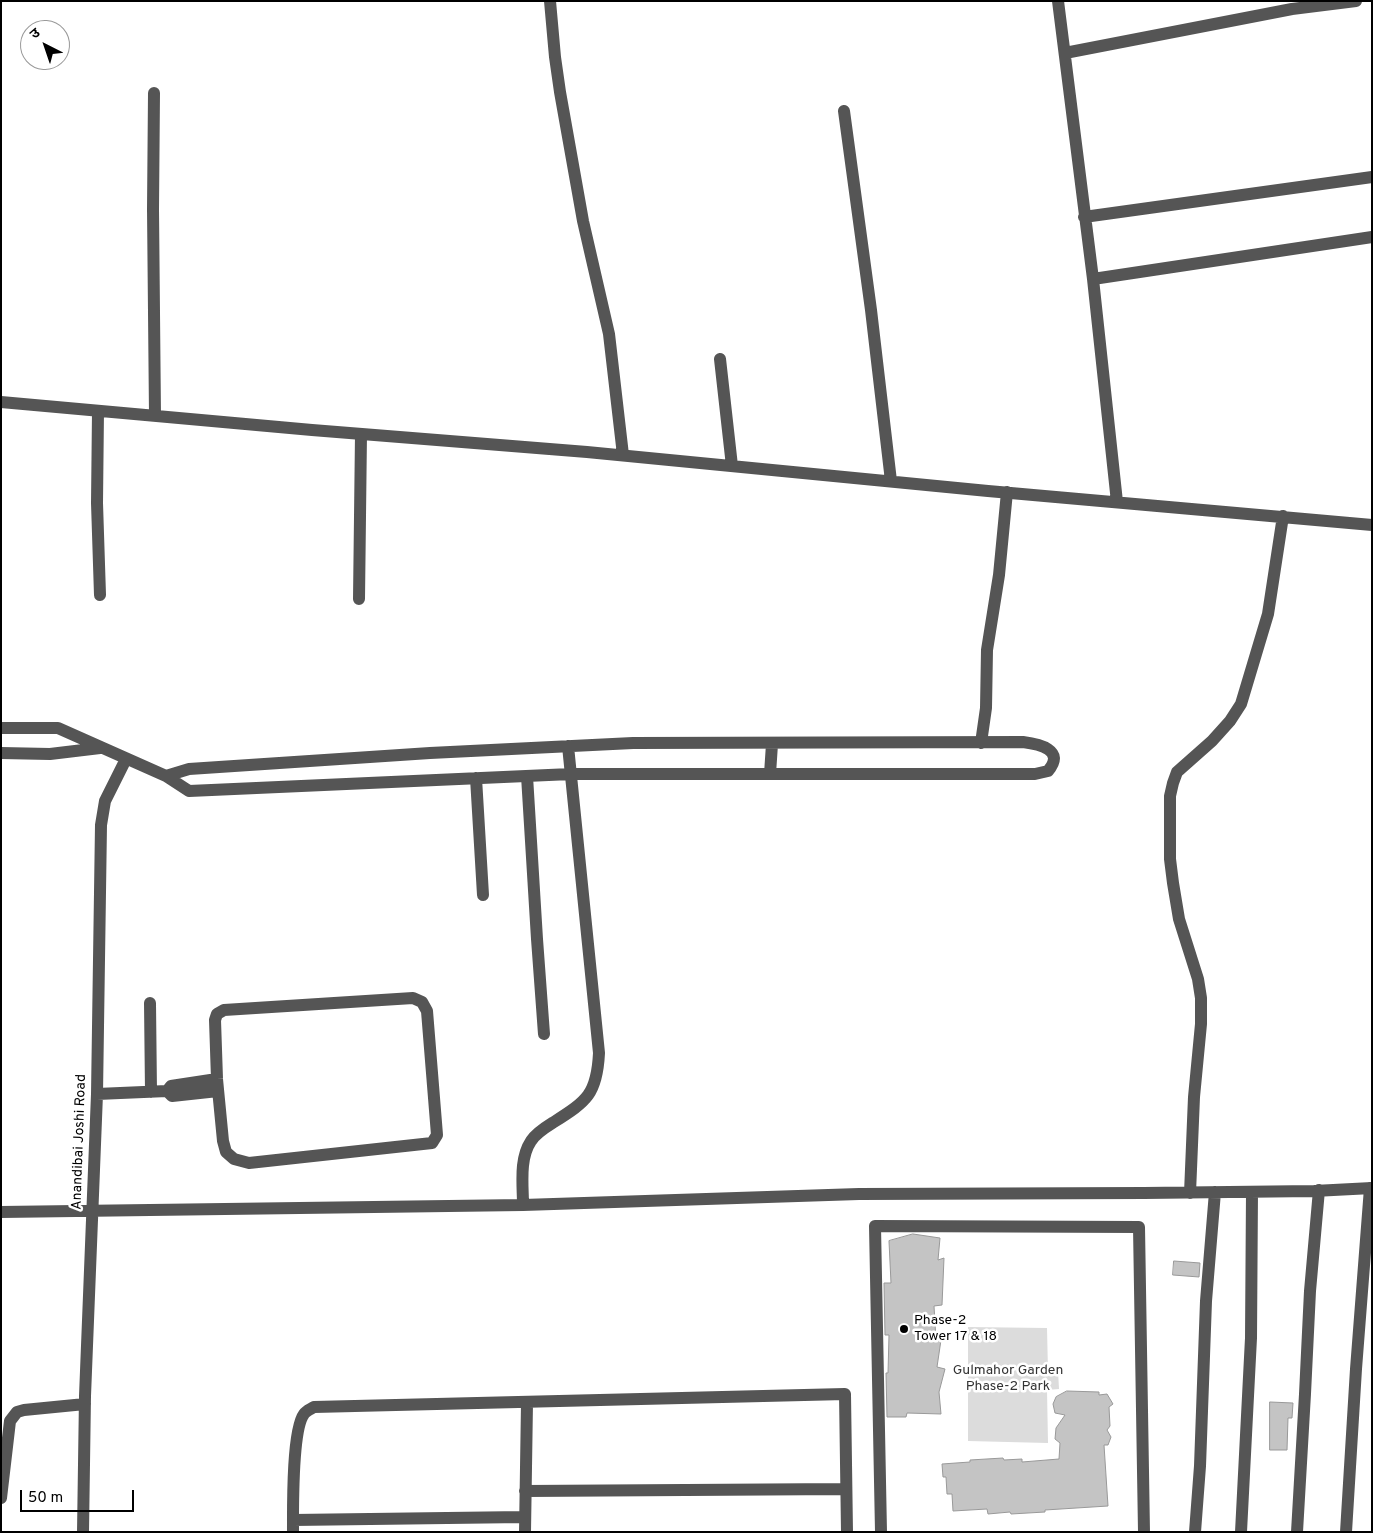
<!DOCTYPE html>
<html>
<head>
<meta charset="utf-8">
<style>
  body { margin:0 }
  #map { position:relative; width:1373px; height:1533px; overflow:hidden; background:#fff; font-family:Overpass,"Noto Sans Devanagari",sans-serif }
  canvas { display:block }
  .frame { position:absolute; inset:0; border:2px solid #000; pointer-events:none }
  .north { position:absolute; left:20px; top:20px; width:50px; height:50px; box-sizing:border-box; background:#fff; border:1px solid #999; border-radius:50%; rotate:319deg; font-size:14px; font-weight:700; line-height:20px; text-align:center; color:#000 }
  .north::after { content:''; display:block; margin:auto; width:18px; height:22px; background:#000; clip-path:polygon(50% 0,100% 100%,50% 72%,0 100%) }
  .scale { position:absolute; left:20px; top:1490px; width:114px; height:22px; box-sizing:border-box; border:2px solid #000; border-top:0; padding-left:6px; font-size:15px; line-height:18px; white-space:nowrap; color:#000; -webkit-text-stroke:4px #fff; paint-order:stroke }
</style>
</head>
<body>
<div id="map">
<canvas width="1373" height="1533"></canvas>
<div class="frame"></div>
<div class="north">उ</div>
<div class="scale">50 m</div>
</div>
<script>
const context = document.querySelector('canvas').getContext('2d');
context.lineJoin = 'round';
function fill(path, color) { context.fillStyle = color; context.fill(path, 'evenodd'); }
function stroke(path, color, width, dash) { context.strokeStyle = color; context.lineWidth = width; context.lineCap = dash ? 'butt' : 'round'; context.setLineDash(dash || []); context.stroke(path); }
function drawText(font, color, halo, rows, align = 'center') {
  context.font = font + ' Overpass,sans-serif'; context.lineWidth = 5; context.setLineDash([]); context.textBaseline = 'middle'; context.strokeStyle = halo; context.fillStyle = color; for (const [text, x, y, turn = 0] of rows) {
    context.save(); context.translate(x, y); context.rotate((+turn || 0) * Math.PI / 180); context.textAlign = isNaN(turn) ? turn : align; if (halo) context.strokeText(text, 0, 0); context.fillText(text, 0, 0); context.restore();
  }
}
fill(new Path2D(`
  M968,1327L1047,1328L1048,1372L1058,1371L1059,1389L1047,1390L1048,1443L968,1441Z`), '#dcdcdc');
const building = new Path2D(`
  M913,1234L940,1238L938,1260L944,1258L942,1305L934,1306L936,1340H941L937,1367L945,1369L939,1392L941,1414L907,1413L906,1417H887L886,1373H888L889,1335H885L884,1283H891L889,1241Z
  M1174,1261L1200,1263L1199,1277L1173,1275Z
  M1067,1391L1099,1392V1395L1107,1394L1113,1404L1109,1407L1110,1426L1107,1430L1111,1437L1108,1445H1104L1108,1506L1045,1510V1512L1011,1514L1010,1512L988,1514L987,1509L953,1511L952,1494H947L946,1477H943L942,1464L970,1462V1460L1003,1458L1004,1460L1022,1459V1462L1059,1459L1060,1443L1055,1439L1056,1428L1065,1415L1055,1413L1053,1404L1056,1397Z
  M1270,1402L1293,1403L1292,1418H1288L1287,1450H1270Z`);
fill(building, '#c4c4c4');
stroke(building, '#999', 1);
stroke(new Path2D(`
  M550,1L555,57L560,92L583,221L609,334L623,455
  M1058,1L1093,279L1117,502
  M1065,53L1292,9L1356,1
  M154,93L153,209L155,416
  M844,111L871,310L891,481
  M1084,217L1372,177
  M1093,279L1372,237
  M720,359L732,466
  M1,402L312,430L587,452L988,491L1372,525
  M98,411L97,503L100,595
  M359,599L361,434
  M1,728H58L166,776L189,791L571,774H1035L1048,771C1066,750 1039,744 1023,742L633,743L430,753L189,769L166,776
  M981,743L986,708L987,650L999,575L1007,492
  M1,753L50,754L100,748
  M770,774L772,744
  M527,776L537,939L544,1034
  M476,778L483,895
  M413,998L422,1002L427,1011L437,1135L432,1143L249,1163L234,1159L226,1152L223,1141L217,1079L215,1020L217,1014L224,1010Z
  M150,1003L151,1092
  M167,1091L172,1096L218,1091
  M97,1094L167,1091L171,1086L217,1079
  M1190,1193L1194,1097L1201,1024V998L1198,979L1179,919L1173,883L1170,859V796L1173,783L1177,772L1212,741L1230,721L1241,704L1268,614L1283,516
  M523,1205C523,1185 519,1159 531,1141C536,1133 546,1127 554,1122C587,1101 597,1094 599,1053L568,746
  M1,1212L523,1205L859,1194L1144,1193L1314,1191L1372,1188
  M525,1491L846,1489
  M1,1498L10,1421L17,1412L24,1410L85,1404
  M293,1520L524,1517
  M83,1532L85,1396L97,1094L101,825L105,801L126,759
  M293,1532C293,1509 292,1430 304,1414C306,1411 311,1409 314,1407L845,1394L847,1532
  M525,1532L527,1403
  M881,1532L875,1226L1139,1227L1144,1532
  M1195,1532L1200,1466L1206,1301L1215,1192
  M1241,1532L1251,1338L1252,1192
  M1297,1532L1305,1394L1310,1291L1319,1190
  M1346,1532L1356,1369L1370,1188`), '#555', 12);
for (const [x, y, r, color] of [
  [904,1329,5,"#000"]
]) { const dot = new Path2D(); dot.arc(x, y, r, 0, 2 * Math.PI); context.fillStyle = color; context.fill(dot); stroke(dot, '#fff', 2); }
drawText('14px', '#000', '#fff', [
  ["Anandibai Joshi Road",80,1142,-88]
]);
drawText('14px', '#000', '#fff', [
  ["Phase-2",914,1321],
  ["Tower 17 & 18",914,1337]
], 'left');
drawText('14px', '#333', '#fff', [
  ["Gulmahor Garden",1008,1371],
  ["Phase-2 Park",1008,1387]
]);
</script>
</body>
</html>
